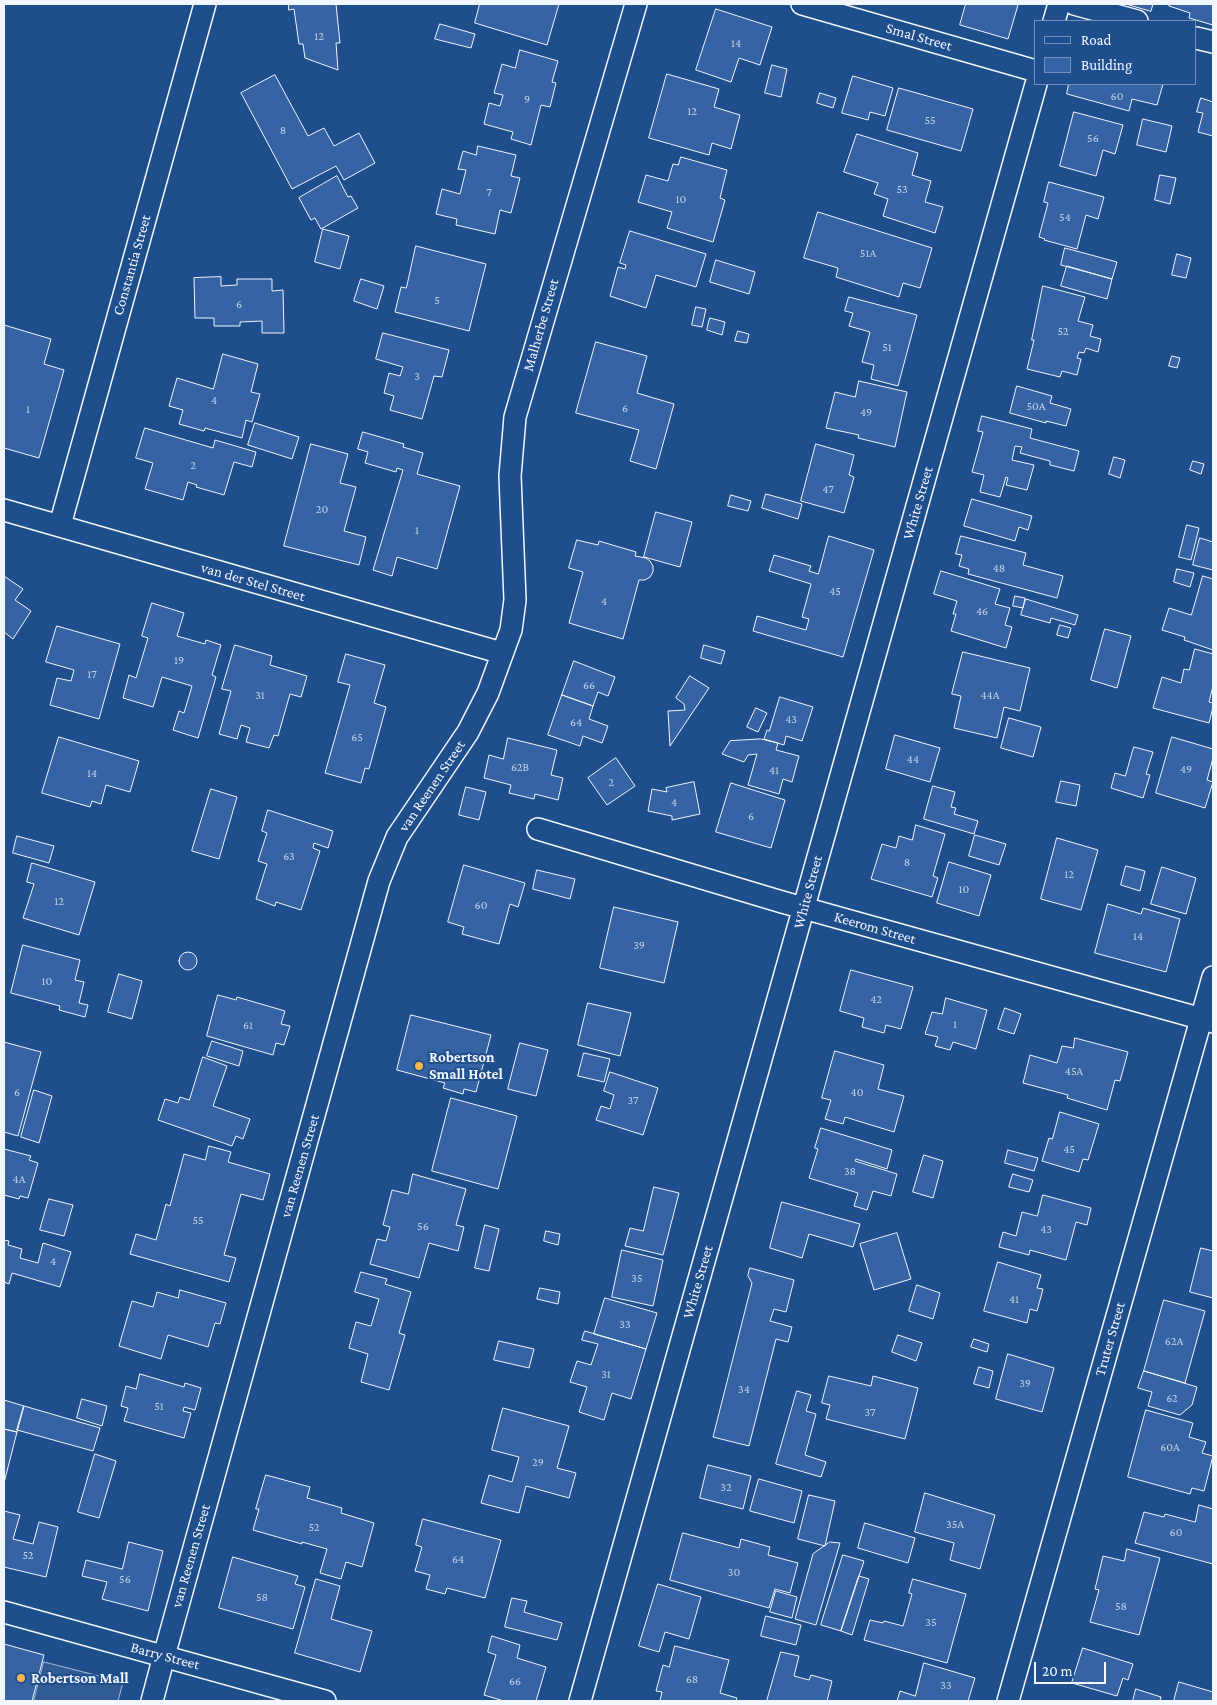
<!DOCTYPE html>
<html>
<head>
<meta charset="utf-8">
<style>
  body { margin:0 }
  #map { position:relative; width:1217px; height:1705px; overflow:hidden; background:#1f4e8c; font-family:"Crimson Pro",serif }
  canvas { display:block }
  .frame { position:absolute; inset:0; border:5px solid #f2f6ff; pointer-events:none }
  .legend { position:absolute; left:1034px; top:20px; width:162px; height:65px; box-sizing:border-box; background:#1f4e8c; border:1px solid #7391ba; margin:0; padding:6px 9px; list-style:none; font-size:15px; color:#f2f6ff }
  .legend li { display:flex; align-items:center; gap:10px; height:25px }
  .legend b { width:25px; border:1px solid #7391ba }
  .scale { position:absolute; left:1034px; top:1662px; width:72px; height:22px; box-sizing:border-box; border:2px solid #f2f6ff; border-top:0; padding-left:6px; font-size:15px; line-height:18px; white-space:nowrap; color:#f2f6ff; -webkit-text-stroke:4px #1f4e8c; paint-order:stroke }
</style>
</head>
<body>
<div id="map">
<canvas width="1217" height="1705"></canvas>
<div class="frame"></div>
<ul class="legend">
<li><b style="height:6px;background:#1f4e8c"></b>Road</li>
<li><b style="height:14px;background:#3563a3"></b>Building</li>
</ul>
<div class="scale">20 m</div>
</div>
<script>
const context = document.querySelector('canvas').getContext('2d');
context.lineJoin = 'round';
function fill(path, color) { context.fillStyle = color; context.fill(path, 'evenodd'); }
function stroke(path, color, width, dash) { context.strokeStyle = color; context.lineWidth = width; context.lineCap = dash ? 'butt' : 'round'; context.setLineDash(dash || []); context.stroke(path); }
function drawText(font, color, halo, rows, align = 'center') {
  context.font = font + ' "Crimson Pro",serif'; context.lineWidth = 4; context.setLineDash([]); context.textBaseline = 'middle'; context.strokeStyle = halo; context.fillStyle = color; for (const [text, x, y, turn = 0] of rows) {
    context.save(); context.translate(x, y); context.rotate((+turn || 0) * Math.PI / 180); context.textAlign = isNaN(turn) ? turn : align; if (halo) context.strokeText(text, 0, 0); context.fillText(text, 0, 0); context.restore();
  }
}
const built = new Path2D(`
  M44,1662L123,1682L118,1701H34Z`);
fill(built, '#305b95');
stroke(built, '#a8bbd7', 1);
const building = new Path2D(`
  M289,4H336L340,43H336L338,70L305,58L303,44H299L294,9L289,10Z
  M480,4H559L547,45L475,23Z
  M966,4H1013L1018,5L1008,39L960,25Z
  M1126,4H1153L1151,11Z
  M1170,4H1213V25L1189,18L1190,13L1169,6Z
  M716,9L772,27L760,65L739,58L731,82L696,70Z
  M440,24L475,34L471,48L435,39Z
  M520,50L558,61L552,82L556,83L550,107L541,105L531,145L511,139L513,132L484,124L489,103L500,106L503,95L494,93L502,64L515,68Z
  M772,65L787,69L781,97L765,93Z
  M667,74L719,89L714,107L740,115L731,149L712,143L709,155L649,138Z
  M275,75L308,136L324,128L334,146L359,133L375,163L344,180L336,166L292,189L241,93Z
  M853,76L893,88L885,116L870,112L868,120L842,113Z
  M1069,84H1163L1157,105L1132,99L1129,111L1067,94Z
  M899,88L973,109L961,151L887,130Z
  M820,93L836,98L833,108L817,103Z
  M1201,98L1213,102V136L1198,132L1203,113L1197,112Z
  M1074,112L1123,125L1115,154L1103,150L1096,176L1060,166Z
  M1143,119L1172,126L1166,152L1137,145Z
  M857,134L918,153L912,175L931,181L925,202L943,207L935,233L883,216L888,199L874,194L878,183L844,172Z
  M478,146L516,155L511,176L520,178L511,213L500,210L495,234L456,225L457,219L436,214L442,189L460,194L466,170L458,169L463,151L476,155Z
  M681,157L727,170L720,198L725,200L713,242L667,228L672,212L638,202L646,175L668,181L673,164L678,165Z
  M1160,175L1176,178L1170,204L1155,200Z
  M337,176L348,197L351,196L358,208L321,229L315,218L311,220L299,198Z
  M1049,182L1104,197L1098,219L1086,215L1077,249L1044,240L1045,239L1039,237L1048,203L1044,202Z
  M818,212L932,248L920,288L903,283L899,297L836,277L838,268L804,258Z
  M323,229L349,236L340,269L315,262Z
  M630,231L706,254L696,287L656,275L646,308L610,296L618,267L625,269L626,265L620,263Z
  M416,246L486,264L469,331L395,312L401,287L406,288Z
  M1065,248L1117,262L1112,279L1061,265Z
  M1177,254L1191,258L1186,278L1172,275Z
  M716,260L755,272L749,294L710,282Z
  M1067,266L1112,279L1107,299L1061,286Z
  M221,277V286L237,285V279H272V291L283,290L284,333H262V321L240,322V326H214V318H195L194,278Z
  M361,279L384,286L377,309L354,301Z
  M1043,286L1085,297L1078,321L1093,325L1090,336L1101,339L1098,352L1086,348L1084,353L1079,352L1077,358L1081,359L1077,375L1062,371L1060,377L1027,369L1034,340H1032Z
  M849,297L917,315L898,386L871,379L874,365L862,362L870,332L849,326L853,313L845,311Z
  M696,307L706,309L702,327L692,325Z
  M710,318L725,322L722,335L707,330Z
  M4,325L51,339L44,364L64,370L39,458L4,448Z
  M738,331L749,334L747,343L735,341Z
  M383,333L449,350L442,377L434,376L422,419L390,410L394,396L384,393L389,373L400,376L403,367L376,359Z
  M596,342L647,356L637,393L674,404L656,469L630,461L639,430L576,413Z
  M223,354L258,364L251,392L260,394L252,422L246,420L242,438L205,428L204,431L179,424L183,410L169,406L177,378L213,389Z
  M1172,356L1180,358L1177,368L1169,366Z
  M859,381L907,392L895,447L858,438L859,435L826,428L835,392L855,397Z
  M1017,386L1052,396L1050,403L1071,409L1066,426L1046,421V423L1010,413Z
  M982,416L1032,429L1030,438L1079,451L1074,471L1050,465V461L1020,453L1022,447L1015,446L1012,460L1034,465L1027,490L1006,485L1008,478L1006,477L1000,497L980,492L984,475L972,472L983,432L978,431Z
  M255,423L299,437L292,459L248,445Z
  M145,428L213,448L215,440L256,452L252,467L234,462L224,495L196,487L197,485L188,482L183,500L145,489L153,463L136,458Z
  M363,432L404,444L403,447L423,453L417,474L460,486L437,569L397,557L392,576L373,570L403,470L397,468L396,472L365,463L368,452L358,449Z
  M311,444L348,454L340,483L356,487L344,531L366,537L359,565L284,546Z
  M816,444L854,455L849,475L854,477L844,513L801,501Z
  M1114,457L1125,460L1120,478L1109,474Z
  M1193,461L1204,464L1201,474L1190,470Z
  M766,494L802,504L798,519L762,508Z
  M731,495L751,501L748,511L728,506Z
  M972,499L1032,516L1028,530L1019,527L1015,541L964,526Z
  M656,512L692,522L680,567L644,557Z
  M1187,525L1199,528L1191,560L1179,557Z
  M829,536L874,550L843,657L753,631L757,616L806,630L809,619L802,617L811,584L769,571L774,555L811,566L809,571L818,574Z
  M961,536L1026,553L1023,565L1063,576L1057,598L968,574L969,569L959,566L962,555L956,554Z
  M1200,538L1213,542V570L1193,565Z
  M577,540L598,545L599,541L636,552L635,556L646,558L650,561L653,566V572L650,577L645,580H639L623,639L569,623L583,572L569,568Z
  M1177,569L1194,573L1190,587L1174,582Z
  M941,571L1000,589L995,604L1010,608L1005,625L1012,627L1006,648L951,631L956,614H953L957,601L934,594Z
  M4,576L23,589L15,600L31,611L13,639L4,632Z
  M1203,576L1213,579V650L1184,640L1185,637L1162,630L1169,608L1191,615Z
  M1015,596L1025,598L1023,608L1013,606Z
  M1026,599L1078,615L1075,625L1051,618L1050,623L1021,615Z
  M152,603L184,613L177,636L205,644L206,640L221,645L212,675L216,677L198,738L173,730L179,711L184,713L192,686L162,677L153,707L123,698L129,675L136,678L148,638L142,636Z
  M1060,625L1071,628L1068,638L1057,635Z
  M57,626L120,644L99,719L50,705L57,678L71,681L74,670L46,662Z
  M1105,629L1131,636L1117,688L1091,680Z
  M235,645L272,656L270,665L307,676L301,697L290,694L278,736L274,735L269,748L246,742L250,728L241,725L237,739L219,734L231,691L222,689Z
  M704,645L725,651L721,664L701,658Z
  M1195,649L1213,654V686L1209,702L1213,703V707L1209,723L1153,708L1162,677L1181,683L1184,669L1189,670Z
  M963,652L1030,668L1020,711L1004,707L997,738L954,728L961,696L952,694Z
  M346,654L385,665L374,703L386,707L369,769L365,768L361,783L325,773L350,685L338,682Z
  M574,661L615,677L608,696L598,692L593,706L562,695Z
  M690,676L709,688L670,746L668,711L685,710L684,704L676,698Z
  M562,695L593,706L589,719L608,726L602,743L583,736L580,746L548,735Z
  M780,697L813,707L802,741L786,736L784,745L764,739L767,730L769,731Z
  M756,708L767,713L758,732L747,727Z
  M1009,718L1041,727L1033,757L1001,748Z
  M895,735L940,748L930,782L886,769Z
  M59,737L139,761L130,792L106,785L101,804L92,801L90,807L42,793Z
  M1172,737L1213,749V758L1207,780L1213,782L1205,808L1156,793Z
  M508,738L557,750L551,775L563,778L558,800L535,794L534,799L509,793L511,785L484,778L489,755L503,759Z
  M761,739L778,743L776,750L799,756L792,782L783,779L779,794L748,785L757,754L748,755L744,762L722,754L730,741Z
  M1134,747L1153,752L1146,774L1150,775L1143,798L1111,788L1115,773L1125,776Z
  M616,758L635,786L607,805L588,778Z
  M1061,781L1080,785L1076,806L1056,802Z
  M694,782L700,814L672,820V816L648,811L652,789L667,792L666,788Z
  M731,783L785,800L771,848L716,832Z
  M933,786L955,792L951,807L956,808L954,814L978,821L974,834L924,819Z
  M466,787L486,792L479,820L459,815Z
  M211,789L237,797L219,859L192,851Z
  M268,810L333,831L328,848L314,843L313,848L320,851L301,910L276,902L275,906L256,899L267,864L258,861L267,833L262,831Z
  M916,825L945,834L933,876L938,878L932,897L871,879L882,844L896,848L899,836L912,840Z
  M975,835L1006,844L999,865L969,856Z
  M17,836L54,846L49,863L13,853Z
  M1057,838L1098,850L1081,910L1041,899Z
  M949,862L991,875L979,916L937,903Z
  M32,863L95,882L79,935L23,918L34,884L27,882Z
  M464,865L525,883L518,907L510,904L499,944L462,934L464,927L448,922Z
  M1126,866L1145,871L1140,891L1121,885Z
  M1162,867L1196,878L1186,914L1151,904Z
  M537,870L575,879L570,899L533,889Z
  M1108,904L1141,914L1143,908L1180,919L1166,972L1095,953Z
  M614,907L678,922L664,983L600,968Z
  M23,945L80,960L75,980L84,982L79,1003L88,1005L85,1017L59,1010L60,1006L11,993Z
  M179 961a9 9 0 1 1 18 0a9 9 0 1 1-18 0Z
  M851,970L913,987L901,1029L886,1025L884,1033L862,1027L864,1018L840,1011Z
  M119,974L142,981L132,1019L108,1012Z
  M218,995L236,1000L237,997L285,1011L281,1024L290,1026L284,1045L276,1043L273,1055L207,1036Z
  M946,998L987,1010L976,1049L953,1042L950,1050L935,1046L938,1037L925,1034L932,1012L942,1014Z
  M588,1003L631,1013L620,1056L578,1045Z
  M1005,1008L1021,1014L1014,1034L998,1029Z
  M411,1015L491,1035L476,1092L464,1089L463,1094L443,1088L445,1083L397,1070Z
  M1075,1038L1128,1052L1120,1081L1115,1080L1107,1110L1067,1098L1068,1095L1023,1083L1030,1055L1057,1063L1062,1046L1073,1048Z
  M212,1041L243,1051L239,1066L207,1056Z
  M4,1042L41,1052L18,1136L4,1132Z
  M520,1043L548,1050L536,1096L508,1089Z
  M835,1051L884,1065L878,1089L904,1096L894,1132L845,1117L843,1124L825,1119L831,1100L822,1098Z
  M584,1053L610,1059L604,1082L578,1076Z
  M203,1057L227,1066L213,1106L250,1119L243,1139L236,1136L232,1146L158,1120L165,1099L178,1103L180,1097L189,1100Z
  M610,1072L658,1088L643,1135L596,1120L601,1106L610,1109L614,1095L604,1091Z
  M34,1090L52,1096L39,1143L21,1137Z
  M451,1098L517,1116L498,1189L432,1171Z
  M1060,1112L1099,1124L1088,1160L1083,1159L1079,1172L1042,1161L1049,1138L1052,1139Z
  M821,1128L892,1150L887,1169L856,1159L855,1161L897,1174L891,1196L873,1191L867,1210L854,1206L858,1193L809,1178L818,1149L815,1148Z
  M209,1146L231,1152L228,1162L270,1174L263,1200L241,1194L224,1255L236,1258L229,1282L130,1254L136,1234L156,1240L166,1204L170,1206L184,1154L205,1160Z
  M4,1149L31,1156L29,1160L38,1163L28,1198L20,1196L19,1199L4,1195Z
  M1008,1150L1038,1158L1034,1171L1005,1163Z
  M924,1155L943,1161L933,1198L913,1192Z
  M413,1174L466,1189L456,1225L464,1227L458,1251L429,1243L419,1278L370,1264L377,1239L386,1241L390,1227L383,1225L392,1190L408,1194Z
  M1013,1174L1033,1180L1029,1192L1009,1187Z
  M654,1187L679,1193L663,1255L625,1246L630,1228L643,1231Z
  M1043,1195L1091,1208L1087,1225L1076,1222L1066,1260L1030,1250L1029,1255L999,1247L1003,1232L1016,1236L1022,1212L1037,1216Z
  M49,1199L73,1205L64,1236L40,1230Z
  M782,1202L860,1224L853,1247L809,1234L802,1258L770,1248Z
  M485,1225L499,1229L489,1271L475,1268Z
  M546,1231L560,1234L558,1245L544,1241Z
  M897,1233L911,1279L874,1290L860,1244Z
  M4,1240L9,1241L8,1245L22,1249L20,1258L38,1263L43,1243L71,1252L60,1287L12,1273L9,1284L4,1282Z
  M1201,1248L1213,1251V1298L1190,1292Z
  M622,1250L663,1260L653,1306L612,1297Z
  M998,1262L1041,1275L1037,1288L1043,1289L1037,1311L1030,1309L1027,1323L984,1311Z
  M750,1268L794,1280L786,1312L774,1309L770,1321L792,1327L788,1342L776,1339L749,1446L713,1437L752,1283L748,1276Z
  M361,1272L387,1279L385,1284L411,1292L399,1333L405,1335L389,1390L361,1382L368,1354L349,1348L356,1322L371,1326L379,1299L355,1292Z
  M917,1285L940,1293L933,1319L909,1311Z
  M540,1288L560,1292L558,1304L537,1299Z
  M180,1290L226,1303L220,1324L215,1323L208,1347L168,1335L161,1359L119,1346L132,1301L153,1307L157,1292L178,1298Z
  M605,1298L657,1313L646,1349L594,1334Z
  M1164,1300L1205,1311L1185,1383L1144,1371Z
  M585,1331L646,1349L631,1399L612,1393L604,1420L579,1412L587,1387L570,1382L577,1361L591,1365L598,1344L582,1340Z
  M898,1335L922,1343L916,1361L892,1352Z
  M974,1339L989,1344L987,1352L971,1347Z
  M499,1341L534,1349L529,1368L494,1360Z
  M1008,1354L1054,1368L1042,1412L996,1399Z
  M979,1367L993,1371L989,1388L974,1384Z
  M1144,1371L1197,1387L1192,1405L1180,1415L1148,1406L1152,1392L1138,1388Z
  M140,1374L184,1387L185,1383L201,1388L195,1410L184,1407L183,1411L191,1413L184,1438L124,1421L128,1408L121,1406L126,1386L136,1389Z
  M829,1376L871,1386L873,1376L918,1388L905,1439L826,1419L830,1405L822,1403Z
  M797,1391L811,1395L806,1411L816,1414L805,1455L826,1462L821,1477L776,1464Z
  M82,1399L107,1406L102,1426L77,1418Z
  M4,1400L24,1406L17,1432L4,1429Z
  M24,1406L100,1428L93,1451L17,1430Z
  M503,1408L569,1426L557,1468L576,1473L569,1498L526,1486L519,1513L481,1503L489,1475L512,1482L519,1457L492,1450Z
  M1146,1410L1193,1423L1189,1437L1206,1442L1202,1453L1213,1456L1204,1491L1192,1488L1190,1494L1128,1477Z
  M4,1429L17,1432L4,1483Z
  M95,1454L116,1461L99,1518L78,1512Z
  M708,1465L751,1476L743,1509L700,1498Z
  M266,1475L310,1487L307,1498L342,1508L341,1513L374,1523L362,1567L346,1562L341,1579L320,1573L327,1549L302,1542V1544L253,1530L259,1509H256Z
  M759,1479L802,1491L794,1523L750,1511Z
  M925,1493L995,1515L980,1569L950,1560L954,1543L915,1532Z
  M809,1495L835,1501L825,1546L798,1539Z
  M1199,1505L1213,1509V1564L1135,1543L1144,1512L1164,1517L1165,1514L1195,1522Z
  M4,1511L20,1515L13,1539L33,1544L39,1522L58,1527L46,1577L4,1567Z
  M423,1519L501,1540L485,1598L447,1588L445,1594L426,1589L430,1575L415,1571L422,1547L416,1545Z
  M865,1523L915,1538L908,1563L858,1548Z
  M683,1533L739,1548L741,1539L770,1547L768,1555L798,1563L790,1593L775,1589L769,1608L670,1580Z
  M129,1542L163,1551L148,1611L102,1599L107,1582L82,1576L86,1560L122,1569Z
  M830,1542L840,1543L816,1625L795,1619L813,1554Z
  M1127,1549L1160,1558L1139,1635L1090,1622L1099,1590L1095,1589L1103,1556L1124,1561Z
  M843,1555L864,1561L841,1631L821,1625Z
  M233,1557L298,1576L295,1584L305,1587L293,1629L219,1608Z
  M859,1576L869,1579L852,1635L841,1631Z
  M316,1579L340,1586L331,1619L372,1631L360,1672L295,1653Z
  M913,1579L966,1594L947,1663L864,1640L870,1620L883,1623L884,1621L903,1626L912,1594L909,1593Z
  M658,1584L701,1597L689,1639L665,1632L659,1652L639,1646Z
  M776,1591L797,1597L792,1618L770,1612Z
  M512,1598L527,1601L524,1612L562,1623L557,1640L505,1627Z
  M766,1616L801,1625L796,1645L761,1636Z
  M492,1636L520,1645L517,1658L546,1667L536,1701H504L484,1695L496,1655L488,1652Z
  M4,1644L44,1655L32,1701H4Z
  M675,1646L729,1660L720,1693L737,1698L736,1701H660L662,1692L656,1691L663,1665L669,1667Z
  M1083,1648L1133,1664L1128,1680L1123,1678L1117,1696L1072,1683Z
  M781,1652L799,1656L794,1676L809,1680L811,1675L832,1681L827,1701H767Z
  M924,1663L975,1678L968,1701H897L900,1691L915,1696Z
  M1179,1682L1213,1692V1701H1174Z
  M1136,1689L1161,1697L1160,1701H1133Z`);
fill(building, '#3563a3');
stroke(building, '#f2f6ff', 1);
const street = new Path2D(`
  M802,4L1036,71
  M1074,4L1137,21
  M1054,21L1059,4
  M1196,38L1213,42
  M4,510L502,653
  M60,525L205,4
  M538,829L782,902L1213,1022
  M4,1612L325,1701
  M152,1701L164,1656L379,881L397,837L468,732L488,693L511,630L515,600L510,476L515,417L636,4
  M580,1701L1036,84
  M1008,1701L1213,977`);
stroke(street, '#f2f6ff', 24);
stroke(street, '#1f4e8c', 21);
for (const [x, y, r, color] of [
  [419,1066,5,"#ffb74d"],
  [21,1678,5,"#ffb74d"]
]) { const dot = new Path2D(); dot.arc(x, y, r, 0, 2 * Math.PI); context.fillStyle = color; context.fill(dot); stroke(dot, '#1f4e8c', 2); }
drawText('12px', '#c3d1e8', null, [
  ["12",319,36],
  ["14",736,43],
  ["60",1117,96],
  ["9",527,99],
  ["12",692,111],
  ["55",930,120],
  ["8",283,130],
  ["56",1093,138],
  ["53",902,189],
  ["7",489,192],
  ["10",681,199],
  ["54",1065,217],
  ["51A",868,253],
  ["5",437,300],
  ["6",239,304],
  ["52",1063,331],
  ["51",887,347],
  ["3",417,376],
  ["4",214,400],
  ["50A",1036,406],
  ["6",625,408],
  ["1",28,409],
  ["49",866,412],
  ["2",193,465],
  ["47",828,489],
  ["20",322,509],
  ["1",417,530],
  ["48",999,568],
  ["45",835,591],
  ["4",604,601],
  ["46",982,611],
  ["19",179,660],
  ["17",92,674],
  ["66",589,685],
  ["31",260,695],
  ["44A",990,695],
  ["43",791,719],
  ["64",576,722],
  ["65",357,737],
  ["44",913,759],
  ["62B",520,767],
  ["49",1186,769],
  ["41",774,770],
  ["14",92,773],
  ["2",611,782],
  ["4",674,802],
  ["6",751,816],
  ["63",289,856],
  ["8",907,862],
  ["12",1069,874],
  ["10",964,889],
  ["12",59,901],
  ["60",481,905],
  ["14",1138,936],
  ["39",639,945],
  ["10",47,981],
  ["42",876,999],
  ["1",955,1024],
  ["61",248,1025],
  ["45A",1074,1071],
  ["6",17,1092],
  ["40",857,1092],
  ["37",633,1100],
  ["45",1069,1149],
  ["38",850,1171],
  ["4A",19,1179],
  ["55",198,1220],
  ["56",423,1226],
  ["43",1046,1229],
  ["4",53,1261],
  ["35",637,1278],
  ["41",1014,1299],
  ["33",625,1324],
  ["62A",1174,1341],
  ["31",606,1374],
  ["39",1025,1383],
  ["34",744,1389],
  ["62",1172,1398],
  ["51",159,1406],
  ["37",870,1412],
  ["60A",1170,1447],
  ["29",538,1462],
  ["32",726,1487],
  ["35A",955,1524],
  ["52",314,1527],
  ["60",1176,1532],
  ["52",28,1555],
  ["64",458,1559],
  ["30",734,1572],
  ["56",125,1579],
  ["58",262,1597],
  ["58",1121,1606],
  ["35",931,1622],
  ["68",692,1679],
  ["66",515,1681],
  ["33",946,1685]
]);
drawText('15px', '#f2f6ff', '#1f4e8c', [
  ["Smal Street",919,37,16],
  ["Constantia Street",132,265,-74],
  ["Malherbe Street",541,325,-74],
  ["White Street",918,503,-74],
  ["van der Stel Street",253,582,16],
  ["van Reenen Street",432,786,-56],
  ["White Street",808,892,-75],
  ["Keerom Street",875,928,16],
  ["van Reenen Street",300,1166,-74],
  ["White Street",698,1282,-74],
  ["Truter Street",1110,1339,-74],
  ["van Reenen Street",191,1556,-74],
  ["Barry Street",165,1656,15]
]);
drawText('bold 15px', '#f2f6ff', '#1f4e8c', [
  ["Robertson",429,1057],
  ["Small Hotel",429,1074],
  ["Robertson Mall",31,1678]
], 'left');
</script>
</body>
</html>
